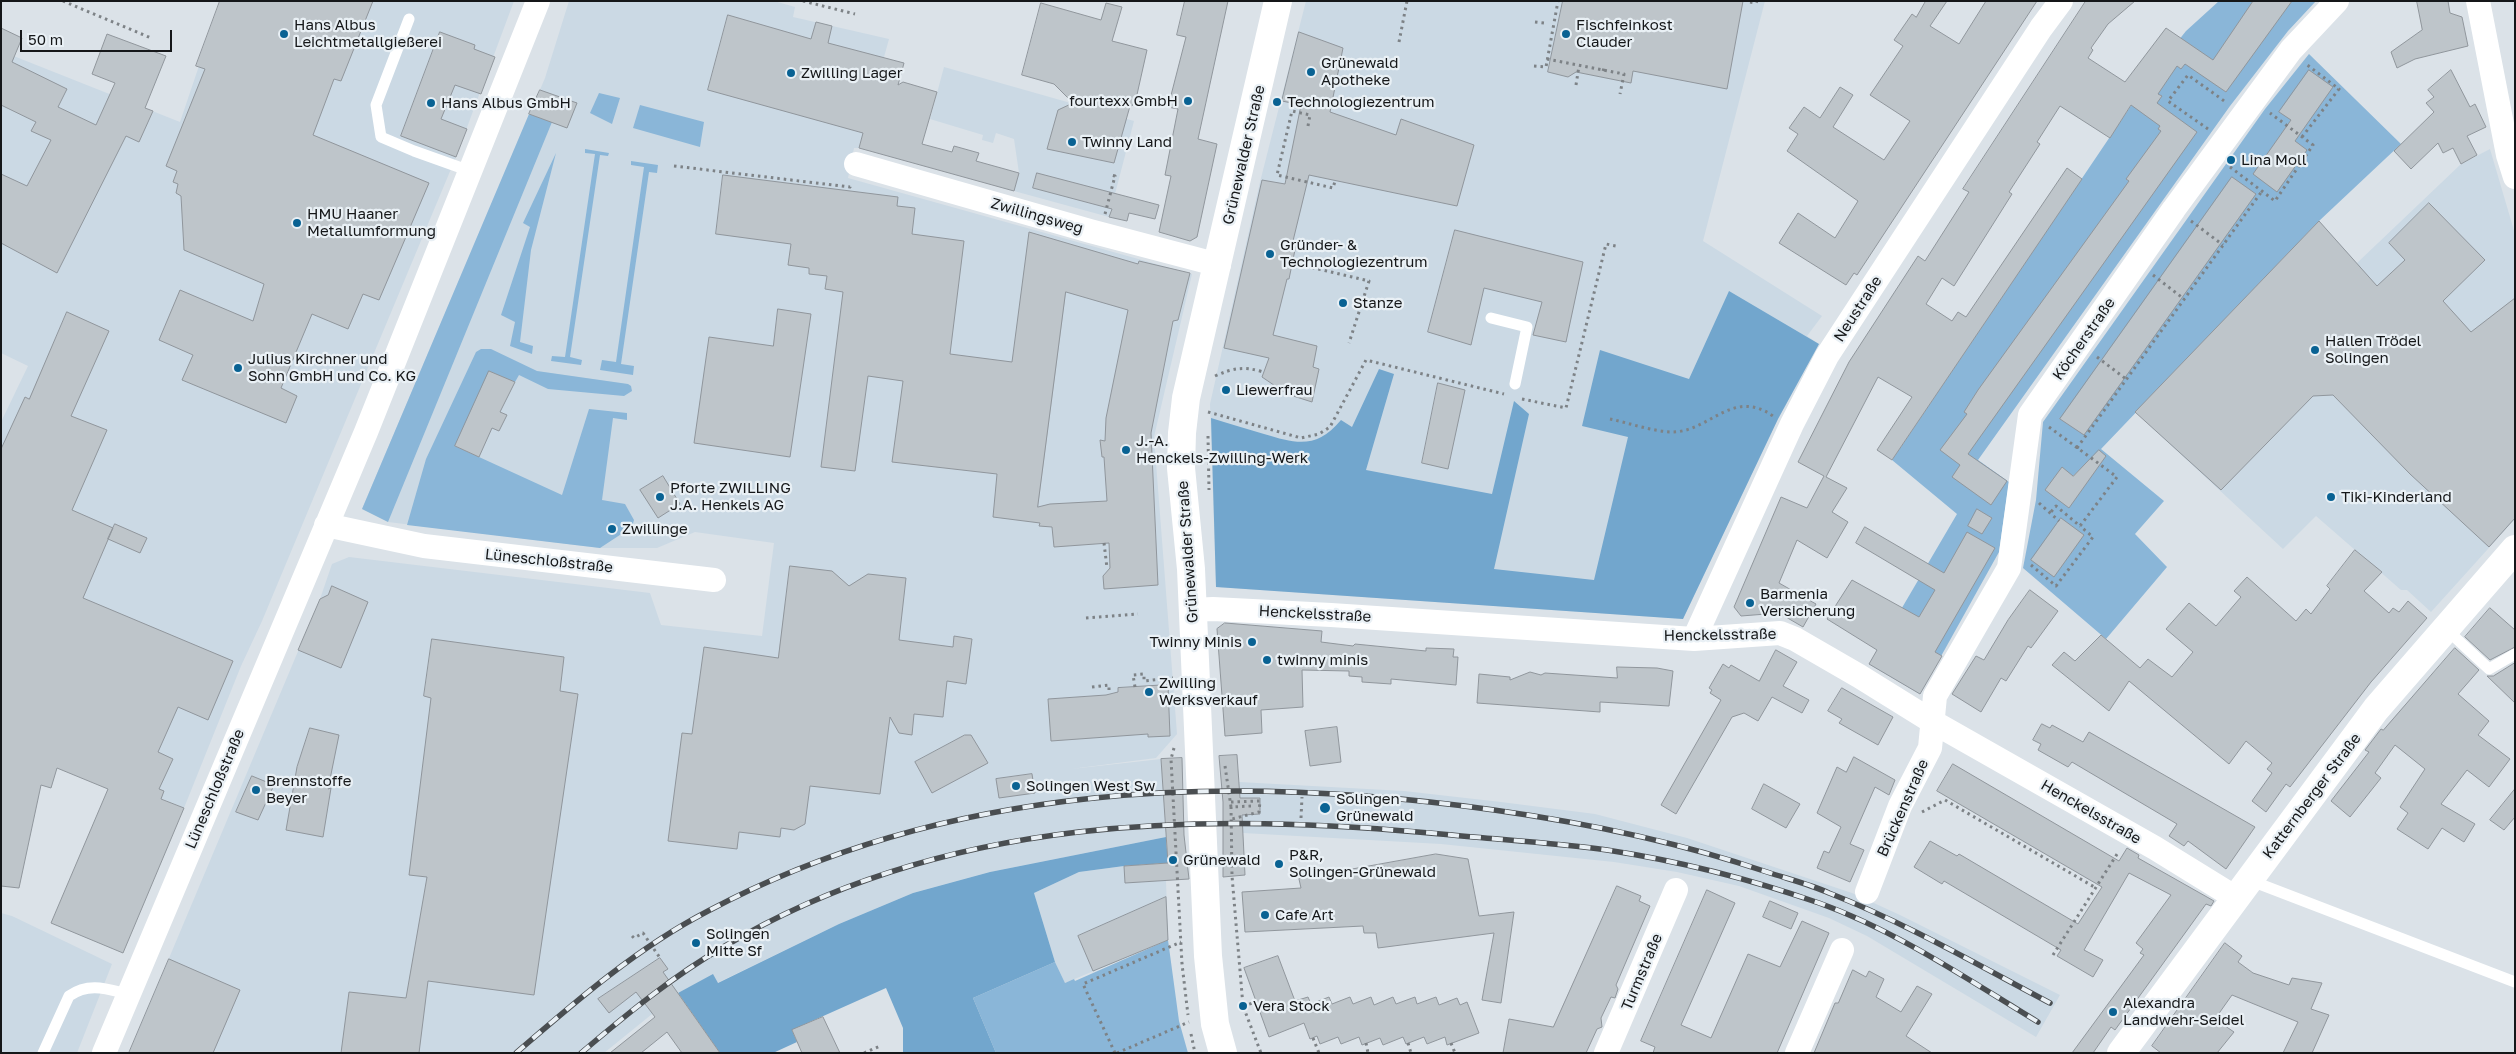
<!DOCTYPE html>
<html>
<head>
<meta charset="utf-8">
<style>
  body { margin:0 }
  #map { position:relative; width:2516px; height:1054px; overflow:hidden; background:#dbe2e8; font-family:"Golos Text",sans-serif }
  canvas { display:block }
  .frame { position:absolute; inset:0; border:2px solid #151719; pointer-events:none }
  .scale { position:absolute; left:20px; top:30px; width:152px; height:22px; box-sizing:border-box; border:2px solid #151719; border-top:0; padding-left:6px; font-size:15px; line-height:18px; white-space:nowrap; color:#151719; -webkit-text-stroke:4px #e9f0f5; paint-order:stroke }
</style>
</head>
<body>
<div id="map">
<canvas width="2516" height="1054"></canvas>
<div class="frame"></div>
<div class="scale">50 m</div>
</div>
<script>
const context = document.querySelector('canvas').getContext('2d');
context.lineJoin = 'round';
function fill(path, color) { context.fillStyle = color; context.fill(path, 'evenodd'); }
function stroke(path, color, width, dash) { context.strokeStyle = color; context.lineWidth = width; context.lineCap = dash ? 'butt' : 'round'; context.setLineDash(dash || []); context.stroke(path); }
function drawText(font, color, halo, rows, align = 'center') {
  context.font = font + ' "Golos Text",sans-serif'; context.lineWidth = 4.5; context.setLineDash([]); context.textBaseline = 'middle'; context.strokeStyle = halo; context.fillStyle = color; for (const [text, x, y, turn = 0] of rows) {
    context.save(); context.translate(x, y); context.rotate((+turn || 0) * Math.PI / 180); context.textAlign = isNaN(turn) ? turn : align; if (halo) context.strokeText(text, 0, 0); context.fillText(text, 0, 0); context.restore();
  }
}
fill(new Path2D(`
  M221,1H514L456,157L262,621L241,666L184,808L100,773L57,768L51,788L41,785L19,888L1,886V422L28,366L1,353V51L180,122Z
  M569,1H774L795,7L793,17L889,39L859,148H854L848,178L1192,274L1154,437L1177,734L1156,758L1071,769L1161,759L1166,837L990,872L913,893L839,924L717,983L713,975L678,993L604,1053L130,1051L320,599L332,564L349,557L650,593L661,625L762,636L774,543L695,532L657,548H600L388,522L362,509L545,78Z
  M1306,1H1765L1703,241L1822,316L1807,336L1819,344L1778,419L1683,619L1216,587L1210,404L1260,182Z
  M944,67L1134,121L1109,217L1014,191L1019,173L1014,139L996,133L993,143L982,140L983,135L930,119Z
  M2490,149L2515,234V519L2431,612L2407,590H2401L2316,516L2283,549L2135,412L2319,221L2357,263L2461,164Z
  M1239,782L1404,791L1501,802L1595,814L1687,838L1852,893L1900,915L2060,995L2036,1037L1867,936L1829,918L1739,886L1677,872L1614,862L1441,844L1243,833Z
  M1168,863L1169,880L1166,881L1168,940L1065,983L1055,962L1034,893L1079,872L1124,866Z
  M1,913L12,916L112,964L77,1053H1Z`), '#cbd9e4');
fill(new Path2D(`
  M2219,1H2316L2288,31L2230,106L1978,460L2009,482L1999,552L1920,694L1869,664L1957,514L1892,460L2155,70L2186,31Z
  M2309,54L2401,144L2319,221L2101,449L2164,501L2135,534L2167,567L2106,639L2023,568L2036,500L2043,422L2265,109Z
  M599,93L620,98L612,124L590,113Z
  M640,105L704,122L700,147L633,128Z
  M529,114L552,122L388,522L362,509Z
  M585,149L609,153L608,156L600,155L570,357L582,360L581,365L551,361L552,356L565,357L595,154L585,153Z
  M556,153L531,250L520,342L533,346L532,354L510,346L515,322L501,315L530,227L523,223Z
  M631,161L658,165L657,173L649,172L621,364L634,366L633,375L600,370L602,360L616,362L644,167L631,165Z
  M481,349H491L537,371L628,384L631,386L632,391L624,396L548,389L519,375L515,382L489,372L455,446L562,495L589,409L627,413V420L613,418L602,500L625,504L634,520L632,527L600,548L407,525L426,459L476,352Z
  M1168,940L1179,1021L1188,1053H996L973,998L1055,962L1065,983L1074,979L1075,981Z`), '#8ab6d8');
fill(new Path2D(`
  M1729,291L1819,344L1778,419L1683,619L1216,587L1211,418C1228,423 1246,429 1264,434C1297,444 1317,449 1341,420L1352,427L1379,369L1394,374L1366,470L1492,494L1514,401L1529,414L1494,569L1594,580L1628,437L1582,426L1600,350L1689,379Z
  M1166,837L1168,863L1124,866L1079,872L1034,893L1055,962L973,998L996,1053H903V1028L886,988L792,1030L797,1042L773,1053H720L678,993L713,974L718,983L839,924L913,893L990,872Z`), '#72a6cd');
const building = new Path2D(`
  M220,1H373L341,81L334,79L313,135L429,183L379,300L363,294L348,329L312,314L281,388L297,396L286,423L182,380L193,355L159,340L180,290L253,321L264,284L184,250L181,196L176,193L178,184L173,182L177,171L166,166L205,69L196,66Z
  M1185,1H1228L1198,139L1217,144L1197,237L1190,241L1159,232L1171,176L1165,175L1178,109L1168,107L1186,37L1177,35Z
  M1563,1H1743L1727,89L1633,71L1631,83L1576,72L1568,77L1548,72Z
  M1926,1H1947L1930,26L1959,44L1986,1H2037L1857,275L1854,273L1846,285L1779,243L1798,213L1835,238L1858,201L1787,151L1798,134L1789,128L1804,107L1820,118L1840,87L1853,95L1833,127L1884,160L1910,121L1870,95L1903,46L1894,40L1912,14L1916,17Z
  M2086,1H2135L2108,24L2091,48L2093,50L2088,58L2125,82L2166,28L2213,60L2253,1H2292L2226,92L2185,64L2181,69L2177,66L2158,94L2162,96L2157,103L2197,132L1968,454L2007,481L1991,505L1952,477L1960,465L1940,450L1967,414L1964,412L1978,390L2129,181L2126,179L2161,131L2158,129L2160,126L2131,105L2110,138L2060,106L2037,142L2040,144L2009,192L2012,194L1954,286L1942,278L1926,304L1952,321L1958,312L1966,317L2067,168L2082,179L1892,460L1877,450L1912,397L1878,377L1826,477L1847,488L1832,512L1848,522L1827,558L1797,540L1779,583L1816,604L1803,627L1779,613L1741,616L1734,607L1781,497L1807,508L1824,476L1798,462L1849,362L1918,256L1925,261L1969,192L1963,189Z
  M2417,1H2448L2450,13L2462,17L2468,46L2415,59L2397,68L2391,52L2422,30Z
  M1041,3L1101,20L1106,3L1122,7L1112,41L1147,50L1136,99L1132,106H1130L1114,163L1047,149L1058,110L1073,103L1054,84L1022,75Z
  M728,15L811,39L816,22L832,26L828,43L904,63L898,85L903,82L937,92L922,144L952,152L954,146L979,153L976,161L1019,173L1014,191L859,148L863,133L708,90Z
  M1,28L22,38L12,62L67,89L58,107L96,125L115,83L92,74L107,34L166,56L145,108L153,111L139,142L126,136L57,273L1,243V174L27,186L51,140L31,131L36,122L1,105Z
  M440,32L475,45L474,49L495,57L481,94L455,85L441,119L467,129L456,157L401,136Z
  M1299,32L1343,48L1330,112L1396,135L1401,119L1474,145L1457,206L1309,175L1292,245H1296L1289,279H1287L1273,335L1317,346L1313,367L1319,369L1312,402L1287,394L1262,377L1269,358L1224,348L1262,180L1285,184L1301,105L1282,101Z
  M2309,70L2333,87L2295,141L2307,150L2277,192L2253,174L2291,120L2279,112Z
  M2451,70L2470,107L2475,104L2486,127L2467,136L2477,155L2461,164L2453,148L2443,153L2438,143L2411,169L2394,151L2434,112L2426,103L2434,97L2428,90Z
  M540,90L577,103L567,128L529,114Z
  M1037,173L1159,205L1155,219L1129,213L1127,221L1109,217L1112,209L1033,188Z
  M723,175L898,197L897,206L915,208L912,234L964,241L950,354L1012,362L1029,232L1138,264L1139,261L1190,273L1178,320L1173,321L1151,433L1158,585L1104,589L1103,576L1110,568L1109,543L1054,547L1052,527L1039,526L1040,523L993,517L997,474L892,462L903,381L868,376L855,471L821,467L843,292L825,289L827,276L809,274V268L788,265L791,244L716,234ZM1066,292L1128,310L1106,418L1105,441L1100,440L1102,457H1104L1107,501L1050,504L1038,507Z
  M2232,177L2256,194L2084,435L2060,419Z
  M2429,203L2485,260L2443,301L2471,332L2515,298V518L2489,547L2410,474L2333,395L2313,396L2221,490L2135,412L2319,221L2377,286L2405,260L2389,243Z
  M1455,230L1583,262L1566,342L1533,335L1542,302L1484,288L1471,345L1428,332Z
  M778,309L811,314L790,457L694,443L709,337L773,346Z
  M67,312L109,331L71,416L107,430L72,510L113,528L83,598L233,661L208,720L178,707L158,752L173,759L159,789L164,791L161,799L184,808L123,953L51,923L108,789L57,768L51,788L41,785L19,888L1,886V449L25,397L29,399Z
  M489,371L515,382L500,412L507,415L499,431L492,428L479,457L455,446Z
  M1438,383L1465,390L1448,469L1422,463Z
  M2099,450L2106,456L2069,508L2045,490L2062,467L2073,476Z
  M663,476L680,504L658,518L640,490Z
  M1977,509L1992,518L1982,534L1968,526Z
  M2061,518L2084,535L2054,577L2031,560Z
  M115,524L147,538L140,553L108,539Z
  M1865,527L1944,573L1967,532L1995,548L1935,652L1942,656L1920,694L1869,664L1877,650L1827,619L1852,580L1919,617L1935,590L1856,543Z
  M2355,550L2382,572L2364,591L2389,613L2393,608L2399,612L2408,601L2427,618L2371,682L2290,787L2286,784L2266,812L2252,801L2272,773L2267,769L2272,763L2246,741L2229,764L2129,681L2109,711L2052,665L2064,652L2075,661L2101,635L2140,668L2148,659L2172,677L2193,652L2166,629L2189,603L2216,626L2241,597L2234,591L2247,577L2296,621L2306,609L2311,614L2330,589L2327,586Z
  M790,566L832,571L849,586L868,574L906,578L899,640L953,647L954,636L972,639L966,684L947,681L943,717L914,714L912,735L899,733L890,717L880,794L810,786L805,824L794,830L781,828L780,837L739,832L737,849L668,841L682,733L692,734L704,647L778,658Z
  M332,586L368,602L341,668L298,650L320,599L328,595Z
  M2030,590L2058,611L2031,648L2028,646L2006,681L2001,678L1981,712L1952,694L1976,656L1984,660L2008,620Z
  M2490,608L2515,630V647L2490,660L2465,637Z
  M1225,623L1322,631L1321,642L1353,646L1355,644L1426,651V648L1454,649L1453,657H1458L1456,685L1391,679V684L1362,682V677L1349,676V671L1302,670L1303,707L1261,710L1262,733L1225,736L1217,629Z
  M432,639L564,657L560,691L578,694L534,995L428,981L419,1053H341L349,992L406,998L427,877L409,875L431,698L424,696Z
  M2455,648L2479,670L2458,694L2489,721L2478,735L2510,759L2489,787L2467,770L2441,804L2475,824L2464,842L2442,828L2428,849L2397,829L2408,813L2400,807L2425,769L2395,745L2375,773L2381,778L2350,817L2331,801L2369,752L2365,750L2381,729L2383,730Z
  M1776,650L1797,662L1783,686L1809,700L1802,713L1772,697L1758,721L1744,713L1732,717L1676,814L1661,805L1721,700L1710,693L1712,690L1709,688L1723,664L1729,668L1731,665L1759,681Z
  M2515,663V703L2487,676H2493Z
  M1617,667L1657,668L1673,671L1669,706L1600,702V712L1477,703L1479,674L1510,677V680L1530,672L1541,675L1545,673L1617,678Z
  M1168,685L1170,736L1148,737V734L1051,741L1048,699L1106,695L1118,692V688Z
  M1842,688L1893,717L1878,745L1839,723L1842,719L1828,711Z
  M2042,724L2050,728L2052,725L2083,742L2089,732L2255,827L2226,869L2188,841L2184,846L2169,836L2177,824L2072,762L2068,767L2038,750L2041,744L2033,740Z
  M1337,727L1341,762L1310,766L1305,731Z
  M310,728L339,735L328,789L331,788L323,837L286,830L297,767Z
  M965,735H971L988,763L932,793L915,762Z
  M1237,755L1240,798H1260V814L1242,815L1245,875L1223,877V802L1219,756Z
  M1854,757L1895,780L1889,795L1875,787L1850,844L1864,850L1850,882L1817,868L1824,851L1829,853L1841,827L1817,813L1837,767L1846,772Z
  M1182,758L1184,835L1189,879L1125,883L1124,866L1168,863L1161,759Z
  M1953,764L2119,861L2127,848L2139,855L2138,858L2214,901L2211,906L2206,904L2115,1030L2111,1027L2093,1053H2072L2144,955L2140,953L2143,949L2136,943L2171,895L2129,873L2084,950L2103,960L2093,977L2057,956L2061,950L1944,881L1942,884L1914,867L1930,841L1957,856L1959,854L2078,924L2102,887L1937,791Z
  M1032,774L1035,793L999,798L996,779Z
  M252,776L274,785L258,820L236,812Z
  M1764,784L1800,804L1786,828L1752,809Z
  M2515,789V817L2504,830L2490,820Z
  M1436,854L1468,859L1479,916L1514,912L1501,1003L1482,1000L1494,933L1378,948L1376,933H1364L1363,926L1245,932L1242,892L1301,888L1299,879Z
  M1617,886L1641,896L1639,901L1650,906L1616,985L1618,989L1615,998L1611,997L1601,1018L1602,1027L1597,1029L1586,1053H1503L1509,1019L1553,1027Z
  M1707,890L1735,903L1681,1025L1711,1038L1748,954L1780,967L1802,921L1829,933L1777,1053H1653L1655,1047L1641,1041Z
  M1166,897L1168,940L1093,971L1078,936Z
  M1770,901L1798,913L1791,929L1763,917Z
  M2225,943L2242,956L2238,962L2253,973L2289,985L2292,978L2322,983L2311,1009L2329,1015L2312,1053H2283L2298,1022L2232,995L2215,1019L2234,1032L2217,1053H2161L2152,1046Z
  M1278,956L1295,1001L1308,997L1311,1004L1329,997L1332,1004L1350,997L1353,1004L1371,997L1374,1005L1393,997L1396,1004L1415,997L1417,1004L1436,997L1439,1005L1457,998L1460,1005L1467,1002L1479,1033L1447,1045L1445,1037L1427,1044L1424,1037L1406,1044L1403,1037L1383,1045L1380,1038L1362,1045L1359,1037L1341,1044L1338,1037L1320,1044L1317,1036L1310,1039L1304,1023L1269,1037L1244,968Z
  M660,958L668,969L663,972L720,1053H682L667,1032L641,1053H610L655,1017L636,992L609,1013L598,999Z
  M169,959L240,990L213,1053H129Z
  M1853,970L1866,977L1869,971L1884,979L1876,997L1901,1012L1917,986L1932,994L1906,1036L1932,1053H1814L1835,1003H1838Z
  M823,1017L840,1053H802L792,1030Z`);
fill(building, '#bec5ca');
stroke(building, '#90969c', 1);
stroke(new Path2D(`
  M63,1L151,38
  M803,1L855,14
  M1750,2L1756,3L1757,1
  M1535,22L1544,23
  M1399,42L1407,1
  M1547,59L1624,74L1620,94
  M1534,66L1546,67L1558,1
  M1603,71L1605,65
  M1576,85L1579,66
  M1308,126L1310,115L1292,111L1277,175L1333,188L1335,181
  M2208,129L2168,101L2188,75L2227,103
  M2302,137L2339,89L2306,64
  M674,166L850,187L851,185
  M2230,167L2275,201L2313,145L2270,113
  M1105,214L1115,176L1111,175
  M2191,221L2223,245
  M1293,263L1369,281L1349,343
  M2153,275L2184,299
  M2097,357L2126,379
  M1215,376C1233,368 1244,366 1263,372
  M1522,399L1566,408L1606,244L1616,246
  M1208,412L1301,438L1319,434L1330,427L1366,360L1504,394
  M1610,419C1629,423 1651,431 1671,432C1709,433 1732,387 1773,416
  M2049,427L2117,477L2080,526L2056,506L2050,513
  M1208,436L1209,490
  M2077,448L2262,191
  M2039,503L2059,521
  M1104,543L1107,568
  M2031,565L2056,586L2093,537L2080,526
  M1086,618L1138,614
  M1092,687L1109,685V693
  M1135,687L1133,675L1144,674V681L1173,678
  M1174,748L1171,759L1182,964L1188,1015
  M1225,766L1231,807
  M1231,802L1260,801L1259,812L1232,819
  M1251,806L1231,807L1232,876L1243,1006L1261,1053
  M1922,812L1945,800L2096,888
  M1301,818L1302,797
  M632,936L634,938L643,933L660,958
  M2053,955L2119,851
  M1243,1006L1256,1002
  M1191,1034L1195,1053
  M1313,1038L1319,1053
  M1366,1043L1368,1053
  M1408,1043L1411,1053
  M1451,1043L1455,1053
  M864,1053L880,1046
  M1115,1053L1083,984L1181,942
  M1117,1053L1189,1022`), '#7d8286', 3, [2.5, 4]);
stroke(new Path2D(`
  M409,19L376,105L381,137L414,151L470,171
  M1491,318L1527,327L1515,384
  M2445,628L2489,669L2515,654
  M2249,880L2515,982
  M43,1053L69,996C89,982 107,989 128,994`), '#fff', 11);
stroke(new Path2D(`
  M2478,1L2508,155L2515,177
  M856,164L1090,231L1219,265
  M326,525L424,546L714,580
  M1192,610L1213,609L1331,615L1694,639L1780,633L1795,639L1859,676L1933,722L2155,848L2236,898
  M1694,639L1792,424L1827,356L2041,28L2061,1
  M1867,892L1900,806L1930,748L1935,696L2009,568L2030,415L2174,209L2291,50L2337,1
  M104,1053L366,432L538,1
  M1606,1053L1676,890
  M1797,1053L1842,950`), '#fff', 24);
stroke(new Path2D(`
  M2121,1053L2376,709L2515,549`), '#fff', 28);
stroke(new Path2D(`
  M1223,1053L1215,1024L1208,956L1191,569L1181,468L1182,433L1186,398L1278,1`), '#fff', 28);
const rail = new Path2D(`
  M516,1053C576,1001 637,948 708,911C951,782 1227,773 1494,810C1587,823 1678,842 1767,872C1788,879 1809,884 1829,893C1906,923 1978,965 2050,1003
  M581,1053C627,1014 673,976 725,946C948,814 1202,811 1452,835C1504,840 1556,843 1607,850C1679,861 1750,879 1819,903C1897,931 1967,979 2038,1022`);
stroke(rail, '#4a4e51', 5.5);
stroke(rail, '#e9f0f5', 4, [11]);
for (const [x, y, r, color] of [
  [284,34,5,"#096293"],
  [1566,34,5,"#096293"],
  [1311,72,5,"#096293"],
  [791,73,5,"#096293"],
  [1188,101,5,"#096293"],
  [1277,102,5,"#096293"],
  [431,103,5,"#096293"],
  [1072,142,5,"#096293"],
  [2231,160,5,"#096293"],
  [297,223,5,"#096293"],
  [1270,254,5,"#096293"],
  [1343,303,5,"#096293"],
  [2315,350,5,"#096293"],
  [238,368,5,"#096293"],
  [1226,390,5,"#096293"],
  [1126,450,5,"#096293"],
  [660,497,5,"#096293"],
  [2331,497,5,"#096293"],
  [612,529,5,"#096293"],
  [1750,603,5,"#096293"],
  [1252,642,5,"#096293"],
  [1267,660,5,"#096293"],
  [1149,692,5,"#096293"],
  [1016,786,5,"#096293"],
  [256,790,5,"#096293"],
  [1325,808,6,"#096293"],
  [1173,860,5,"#096293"],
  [1279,864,5,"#096293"],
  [1265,915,5,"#096293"],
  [696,943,5,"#096293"],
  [1243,1006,5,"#096293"],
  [2113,1012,5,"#096293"]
]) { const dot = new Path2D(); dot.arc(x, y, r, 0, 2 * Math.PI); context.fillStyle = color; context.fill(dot); stroke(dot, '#e9f0f5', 2); }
drawText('15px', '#151719', '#e9f0f5', [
  ["Hans Albus",294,25],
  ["Leichtmetallgießerei",294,42],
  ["Fischfeinkost",1576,25],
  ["Clauder",1576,42],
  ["Grünewald",1321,63],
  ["Apotheke",1321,80],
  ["Zwilling Lager",801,73],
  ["fourtexx GmbH",1178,101,"right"],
  ["Technologiezentrum",1287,102],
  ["Hans Albus GmbH",441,103],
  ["Twinny Land",1082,142],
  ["Lina Moll",2241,160],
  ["HMU Haaner",307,214],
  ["Metallumformung",307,231],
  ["Gründer- &",1280,245],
  ["Technologiezentrum",1280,262],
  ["Stanze",1353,303],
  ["Hallen Trödel",2325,341],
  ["Solingen",2325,358],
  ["Julius Kirchner und",248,359],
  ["Sohn GmbH und Co. KG",248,376],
  ["Liewerfrau",1236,390],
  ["J.-A.",1136,441],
  ["Henckels-Zwilling-Werk",1136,458],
  ["Pforte ZWILLING",670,488],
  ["J.A. Henkels AG",670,505],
  ["Tiki-Kinderland",2341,497],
  ["Zwillinge",622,529],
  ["Barmenia",1760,594],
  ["Versicherung",1760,611],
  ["Twinny Minis",1242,642,"right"],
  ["twinny minis",1277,660],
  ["Zwilling",1159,683],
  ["Werksverkauf",1159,700],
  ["Brennstoffe",266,781],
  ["Beyer",266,798],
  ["Solingen West Sw",1026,786],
  ["Solingen",1336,799],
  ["Grünewald",1336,816],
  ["P&R,",1289,855],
  ["Solingen-Grünewald",1289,872],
  ["Grünewald",1183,860],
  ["Cafe Art",1275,915],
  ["Solingen",706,934],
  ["Mitte Sf",706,951],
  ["Alexandra",2123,1003],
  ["Landwehr-Seidel",2123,1020],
  ["Vera Stock",1253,1006]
], 'left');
drawText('15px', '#151719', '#e9f0f5', [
  ["Grünewalder Straße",1244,155,-77],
  ["Zwillingsweg",1037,216,16],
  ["Neustraße",1858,309,-57],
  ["Köcherstraße",2084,339,-55],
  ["Grünewalder Straße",1188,552,-94],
  ["Lüneschloßstraße",549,561,6],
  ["Henckelsstraße",1315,614,3],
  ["Henckelsstraße",1720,635,-1],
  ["Lüneschloßstraße",215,789,-67],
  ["Katternberger Straße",2312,796,-53],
  ["Brückenstraße",1903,808,-66],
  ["Henckelsstraße",2091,812,30],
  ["Turmstraße",1642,972,-67]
]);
</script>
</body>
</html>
